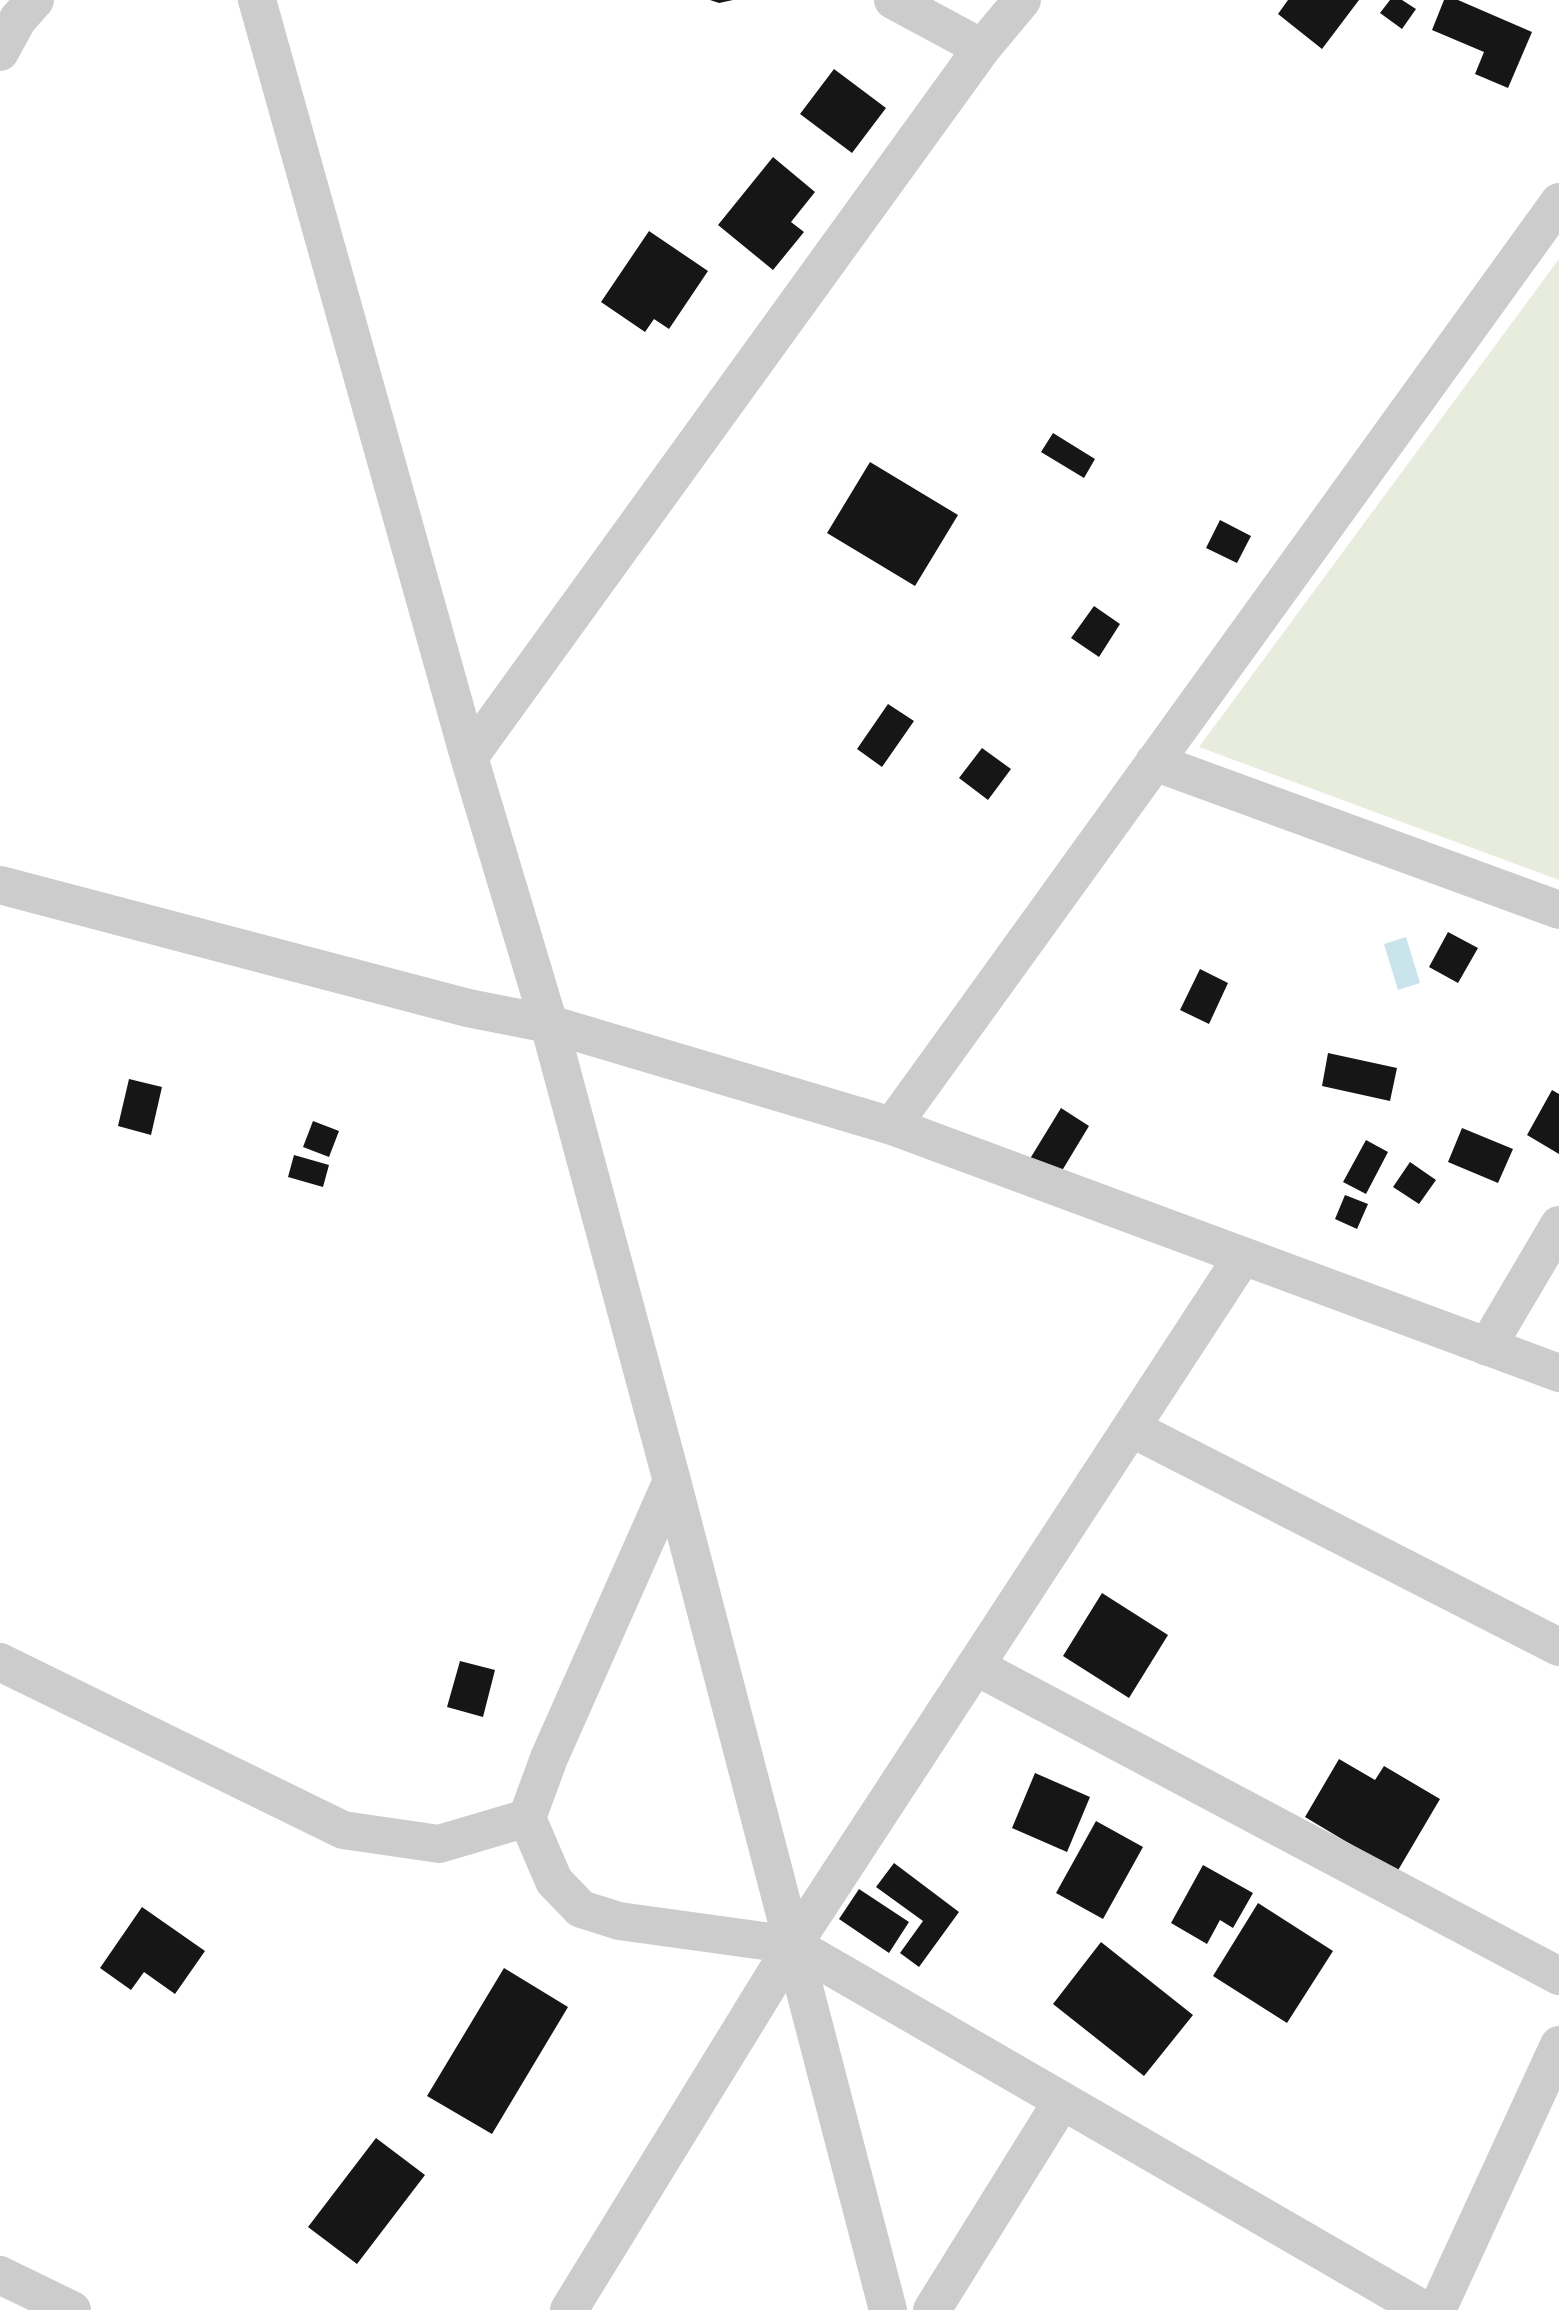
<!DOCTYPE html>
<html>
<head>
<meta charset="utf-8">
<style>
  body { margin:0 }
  canvas { display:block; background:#fff }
</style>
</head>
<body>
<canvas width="1559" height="2310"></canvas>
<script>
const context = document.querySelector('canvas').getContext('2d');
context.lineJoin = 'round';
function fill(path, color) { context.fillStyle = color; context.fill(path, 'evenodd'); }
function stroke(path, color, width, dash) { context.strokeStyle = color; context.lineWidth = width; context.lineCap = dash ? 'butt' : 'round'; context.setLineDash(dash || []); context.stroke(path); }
fill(new Path2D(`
  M1559,259V880L1199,747Z`), '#e7ecdd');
fill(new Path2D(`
  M1406,937L1420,983L1398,990L1384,944Z`), '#c9e4eb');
fill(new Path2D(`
  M710,0H733L719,3Z
  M1288,0H1359L1322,49L1278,14Z
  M1390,0H1402L1416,9L1402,29L1380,13Z
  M1444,0H1458L1532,32L1508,88L1475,74L1484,52L1432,30Z
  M834,69L886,108L852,153L800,114Z
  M773,157L815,192L791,222L804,232L773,270L718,225Z
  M649,231L708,271L669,329L654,319L645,332L601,302Z
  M1053,433L1095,459L1084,478L1041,452Z
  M870,462L958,515L915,586L827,533Z
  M1220,520L1251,536L1237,563L1206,548Z
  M1094,606L1120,624L1099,657L1071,638Z
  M888,704L914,721L882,767L857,749Z
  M982,748L1011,769L988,800L959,778Z
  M1448,932L1478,948L1458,983L1429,967Z
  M1200,969L1228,983L1209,1024L1180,1010Z
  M1328,1053L1397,1068L1390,1101L1322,1086Z
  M129,1079L162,1087L151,1135L118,1126Z
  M1552,1090L1559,1094V1154L1527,1135Z
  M1061,1108L1089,1126L1057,1179L1028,1162Z
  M313,1121L339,1131L329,1157L303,1147Z
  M1462,1128L1513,1149L1498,1183L1448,1162Z
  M1366,1140L1388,1152L1366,1194L1343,1182Z
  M294,1155L329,1165L323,1187L288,1177Z
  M1410,1162L1436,1180L1419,1204L1393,1187Z
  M1345,1195L1368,1204L1357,1229L1335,1219Z
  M1102,1593L1168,1635L1129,1698L1063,1656Z
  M460,1661L495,1670L483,1717L447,1707Z
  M1339,1759L1375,1780L1384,1766L1440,1799L1397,1872L1305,1817Z
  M1035,1773L1090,1797L1067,1852L1012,1828Z
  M1096,1821L1143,1847L1103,1919L1056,1893Z
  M894,1863L959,1912L919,1967L900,1953L923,1921L876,1887Z
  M1203,1865L1253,1893L1233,1928L1220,1920L1207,1944L1171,1923Z
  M859,1889L909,1922L889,1953L839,1919Z
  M1258,1903L1333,1951L1287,2023L1213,1976Z
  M142,1907L205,1951L175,1994L144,1972L131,1990L100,1968Z
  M1101,1942L1193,2015L1144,2076L1053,2004Z
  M504,1968L568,2007L492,2134L427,2096Z
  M376,2138L425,2175L357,2264L308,2227Z`), '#161616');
stroke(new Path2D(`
  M257,0L469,757L549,1024L672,1481L793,1945L569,2310
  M893,0L982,48
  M0,52L18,19L35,0
  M469,757L982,48L1022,0
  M1154,762L1559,910
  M0,885L468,1008L549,1024L892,1126L1559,1373
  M892,1126L1559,202
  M1487,1347L1559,1225
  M1131,1428L1559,1647
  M0,1662L343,1830L439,1844L527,1818L549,1758L672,1481
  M975,1666L1559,1976
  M527,1818L554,1881L581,1909L619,1921L793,1945L1424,2310
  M0,2275L72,2310
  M888,2310L793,1945L1243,1256
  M932,2310L1062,2101
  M1437,2310L1559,2045`), '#ccc', 38);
</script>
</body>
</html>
